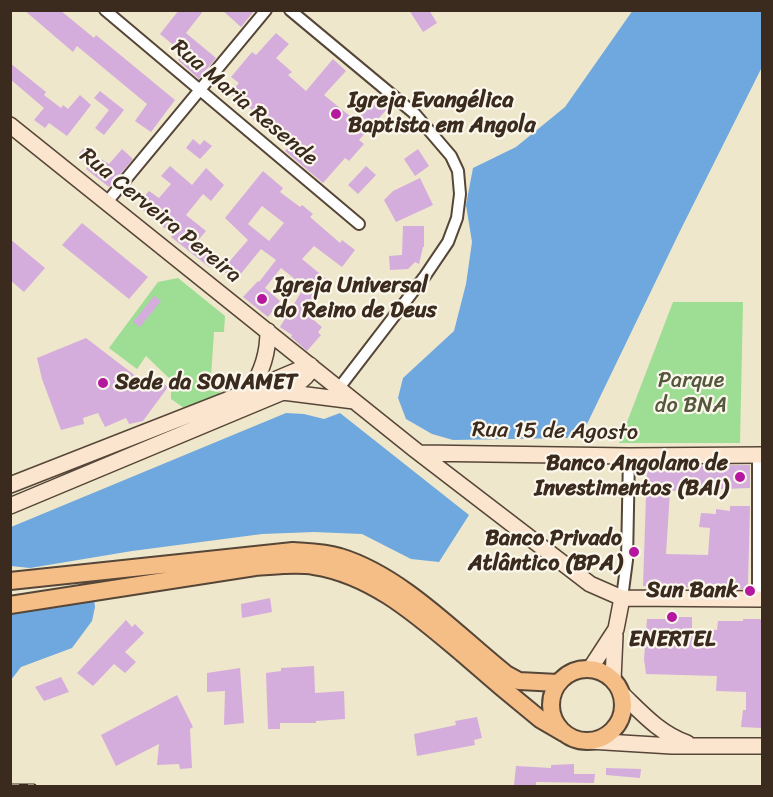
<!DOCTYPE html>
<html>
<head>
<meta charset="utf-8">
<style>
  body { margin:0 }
  #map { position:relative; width:773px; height:797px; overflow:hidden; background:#eee7cb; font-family:Sriracha,sans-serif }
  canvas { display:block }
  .frame { position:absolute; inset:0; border:12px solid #3b2a1e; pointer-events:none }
</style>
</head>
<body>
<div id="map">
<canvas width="773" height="797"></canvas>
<div class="frame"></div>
</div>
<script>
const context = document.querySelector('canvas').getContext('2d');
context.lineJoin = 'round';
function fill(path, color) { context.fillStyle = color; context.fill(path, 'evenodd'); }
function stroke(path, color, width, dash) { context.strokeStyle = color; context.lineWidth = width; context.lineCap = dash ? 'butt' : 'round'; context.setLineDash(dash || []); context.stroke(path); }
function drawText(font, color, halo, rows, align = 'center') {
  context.font = font + ' Sriracha,sans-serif'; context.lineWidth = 4.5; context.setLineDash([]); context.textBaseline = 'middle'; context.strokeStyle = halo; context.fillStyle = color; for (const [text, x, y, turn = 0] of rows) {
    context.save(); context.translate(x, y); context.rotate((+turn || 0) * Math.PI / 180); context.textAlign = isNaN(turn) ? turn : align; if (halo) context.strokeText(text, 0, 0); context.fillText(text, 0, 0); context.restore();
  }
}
fill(new Path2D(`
  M178,278L225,316L224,332H214L210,391L221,390L218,397L187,410L171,399V380L146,356L137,369L109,348L158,282Z
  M673,302H743L740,443H619Z`), '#9ddd94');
fill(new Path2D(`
  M633,10L762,11V67L680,231L587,424L567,438L453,440L432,434L406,419L398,398L403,378L454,331L466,284L472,242L466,205L473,168L516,147L565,107Z
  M286,413L304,414L324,419L340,413L469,515L439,562L411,559L362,534L314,532L262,534L132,551L30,568L11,566V527Z
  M94,599L95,607L92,621L72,648L21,667L11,680L10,611Z`), '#6ea8de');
fill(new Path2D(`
  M24,10H60L94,38L96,35L175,100L151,132L135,121L147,104L77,46L73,52Z
  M179,10H204L186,33L216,58L199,79L178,60L183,53L160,34Z
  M222,10H255L241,27Z
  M409,10H429L437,23L423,32Z
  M276,33L289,44L276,58L292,72L288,75L306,91L333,59L346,71L324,95L356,121L377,96L389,107L359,140L364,144L349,161L345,158L323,183L285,151L291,145L269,127L267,130L252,118L256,113L230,93L239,83L231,77L252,52L256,55Z
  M10,63L46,92L44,95L61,108L63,105L68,109L80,95L91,105L67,136L49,123L45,128L34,120L44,108L10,79Z
  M100,91L124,110L104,135L95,128L109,110L94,98Z
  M193,139L200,145L204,140L212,146L200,159L186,148Z
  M84,148L109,164L122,149L133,159L109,187L86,169L89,165L77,156Z
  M418,149L429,166L415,176L404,159Z
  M170,166L192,185L206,168L224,185L211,201L203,194L186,215L206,231L195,244L216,259L209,267L171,237L173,235L137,205L149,191L159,198L171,184L161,176Z
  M366,166L376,175L358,194L348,185Z
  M263,171L283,188L280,192L300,207L302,205L313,214L310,217L340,243L342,240L355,250L342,267L314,246L302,259L330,282L304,312L322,327L318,332L321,335L307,351L291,337L292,335L280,327L306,284L297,279L296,280L281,268L265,288L280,301L268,317L243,297L258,281L259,282L276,260L261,249L235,281L222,270L248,240L225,218ZM262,206L284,223L269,241L248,224Z
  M420,178L433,205L396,222L384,200L393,191Z
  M82,223L148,277L129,299L62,245Z
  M403,226H424V247H423L419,264L415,262L408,269L390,270L389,256L402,255Z
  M10,239L45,268L24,292L10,280Z
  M154,296L161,301L140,327L133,322Z
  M86,338L137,377L156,379L168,387L143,421L129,424L126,418L105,427L98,413L83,418L84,424L61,430L42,379L37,358Z
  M750,465V488L670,491L666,554L708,555L710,528L699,527L701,513L716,514V509L730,511V506H750L748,584L744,589L643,586L647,466Z
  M270,598L272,612L242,618L241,604Z
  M672,617H692V629L717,630L718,621H743V619H760L762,621V728L741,727L743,710H746V692L716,691L717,676L646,674L644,659L647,619H672Z
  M126,620L132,627L135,624L144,633L125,652L136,662L125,673L114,664L93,686L77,673Z
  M314,666L315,693L344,691L345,719L316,721V723H280V729H268L266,673L281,671V668Z
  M240,668L244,723L224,725L225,691L207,692V673Z
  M61,677L69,692L44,701L35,687Z
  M177,695L193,727L190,729L192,768L180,769L179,764L157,765L159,744L116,766L101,735Z
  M477,717L482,738L474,740L475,745L417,756L414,734L456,725L455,721Z
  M574,764V774H595L594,783L536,782V786L514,785L516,766L551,768V765Z
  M606,768L641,769L640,778L606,775Z`), '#d4addd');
const street = new Path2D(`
  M105,10L359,224
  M290,10L415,114L451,156L458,171L460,194L457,218L448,242L425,276L339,388
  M107,202L266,10
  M758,455V599
  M622,598L627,560L629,456`);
const secondary = new Path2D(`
  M10,125L414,449L590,584L622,598L762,599
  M251,390C262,370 268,354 268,331
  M283,392L354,401
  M420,453L629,456L762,455
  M10,485L227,400L310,365
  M10,506L283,392C294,385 307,380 312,367
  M590,669L616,629L622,598
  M613,680L615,635
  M621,693C642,713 659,733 687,743
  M589,741L672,746H762`);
const primary = new Path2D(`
  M10,581L293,551C309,552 325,552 340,557C402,576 456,634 506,674L519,681L558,683
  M10,605L255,567C274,566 295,563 314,566C373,575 419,617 463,654C488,676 514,698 540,719L564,733
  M551 705a36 36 0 1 1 72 0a36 36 0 1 1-72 0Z`);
stroke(street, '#564638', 14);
stroke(secondary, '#564638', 18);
stroke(primary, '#564638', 20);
stroke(street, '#fff', 10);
stroke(secondary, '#fbe5cf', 15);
stroke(primary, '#f6be87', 16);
const rail = new Path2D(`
  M10,786H34`);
stroke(rail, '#3b2a1e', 5);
stroke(rail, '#fbf7ec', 3, [9]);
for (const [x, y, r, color] of [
  [336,114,6,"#b5179e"],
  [262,299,6,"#b5179e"],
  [103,383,6,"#b5179e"],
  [740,477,6,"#b5179e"],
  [634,552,6,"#b5179e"],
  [750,591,6,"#b5179e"],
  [672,617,6,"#b5179e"]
]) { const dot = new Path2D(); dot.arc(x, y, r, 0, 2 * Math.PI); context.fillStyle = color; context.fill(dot); stroke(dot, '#fbf7ec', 2); }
drawText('bold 22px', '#3b2a1e', '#fbf7ec', [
  ["Igreja Evangélica",348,101],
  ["Baptista em Angola",348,126],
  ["Igreja Universal",274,286],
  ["do Reino de Deus",274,311],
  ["Sede da SONAMET",115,383],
  ["Banco Angolano de",728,464,"right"],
  ["Investimentos (BAI)",728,489,"right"],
  ["Banco Privado",622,539,"right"],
  ["Atlântico (BPA)",622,564,"right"],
  ["Sun Bank",738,591,"right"],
  ["ENERTEL",672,640,"center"]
], 'left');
drawText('22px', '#3b2a1e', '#fbf7ec', [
  ["Rua Maria Resende",244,103,40],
  ["Rua Cerveira Pereira",160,216,39],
  ["Rua 15 de Agosto",555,432,1]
]);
drawText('22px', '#54573c', '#fbf7ec', [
  ["Parque",691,381],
  ["do BNA",691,406]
]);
</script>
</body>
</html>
